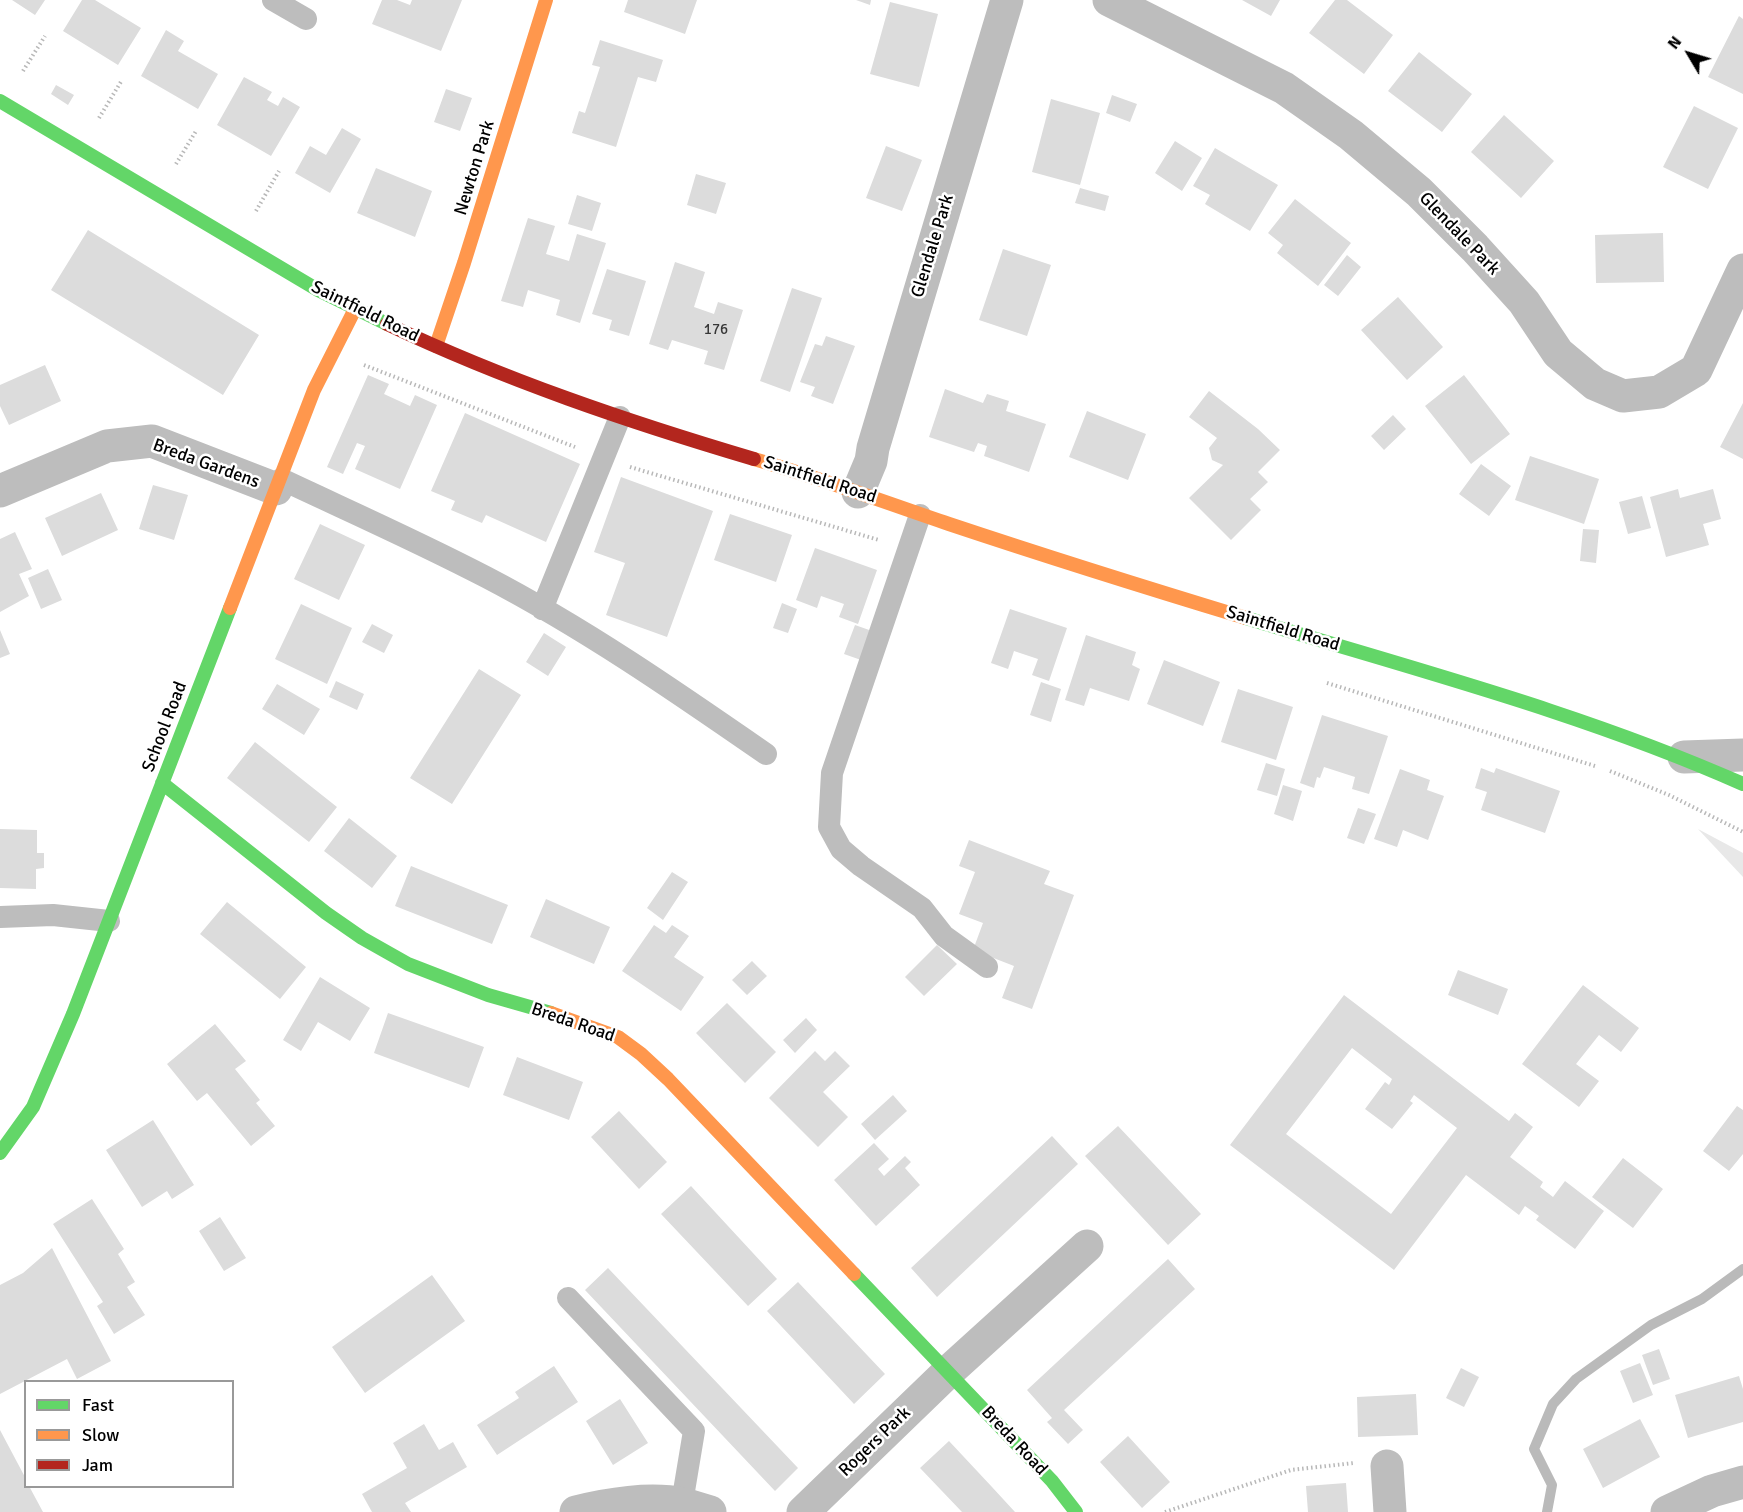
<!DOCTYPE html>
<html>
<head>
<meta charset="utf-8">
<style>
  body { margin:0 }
  #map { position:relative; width:1743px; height:1512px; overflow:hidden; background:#fff; font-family:Signika,sans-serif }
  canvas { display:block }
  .legend { position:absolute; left:24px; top:1380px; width:210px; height:108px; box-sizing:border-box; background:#fff; border:2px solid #999; margin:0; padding:8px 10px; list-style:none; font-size:18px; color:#000 }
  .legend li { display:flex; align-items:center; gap:12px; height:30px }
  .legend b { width:30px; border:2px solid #999 }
  .north { position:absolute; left:1659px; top:24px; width:60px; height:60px; -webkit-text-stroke:4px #fff; paint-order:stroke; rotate:308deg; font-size:16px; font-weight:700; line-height:24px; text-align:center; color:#000 }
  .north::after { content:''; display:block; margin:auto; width:21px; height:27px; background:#000; clip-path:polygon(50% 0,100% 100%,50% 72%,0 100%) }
</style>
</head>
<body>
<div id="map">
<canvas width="1743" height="1512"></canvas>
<ul class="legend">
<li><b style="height:8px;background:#63d668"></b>Fast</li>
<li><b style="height:8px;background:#ff974d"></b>Slow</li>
<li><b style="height:8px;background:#b3261e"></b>Jam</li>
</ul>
<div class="north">N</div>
</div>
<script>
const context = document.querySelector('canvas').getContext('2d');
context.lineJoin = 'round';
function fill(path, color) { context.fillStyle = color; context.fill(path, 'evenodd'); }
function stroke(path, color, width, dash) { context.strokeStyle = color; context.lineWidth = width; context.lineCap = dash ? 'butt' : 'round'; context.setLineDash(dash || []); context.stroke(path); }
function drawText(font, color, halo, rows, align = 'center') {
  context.font = font + ' Signika,sans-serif'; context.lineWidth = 5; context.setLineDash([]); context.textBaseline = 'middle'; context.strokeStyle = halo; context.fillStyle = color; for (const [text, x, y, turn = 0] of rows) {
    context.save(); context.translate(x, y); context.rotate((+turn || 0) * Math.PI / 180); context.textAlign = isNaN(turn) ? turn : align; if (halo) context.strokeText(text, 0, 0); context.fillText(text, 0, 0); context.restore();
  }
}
fill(new Path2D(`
  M1698,829L1743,853V877Z`), '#e8e8e8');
stroke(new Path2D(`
  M1547,1512L1552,1485L1534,1449L1553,1404L1576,1379L1651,1325L1702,1299L1743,1269`), '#bababa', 10);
fill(new Path2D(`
  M12,0H45L35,15Z
  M82,0H95L141,28L118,65L63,31Z
  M382,0H397L410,5L412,0H462L441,51L372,24Z
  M628,0H697L685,34L624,12Z
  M856,0H871L870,5Z
  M1242,0H1280L1271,16Z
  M1335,0H1347L1393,35L1364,74L1309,33Z
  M890,2L938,14L919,87L870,74Z
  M1739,16L1743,19V94L1708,77Z
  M166,30L184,41L178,51L218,74L198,109L141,76Z
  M600,40L663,60L656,82L638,77L616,147L572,133L579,111L585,113L600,67L592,65Z
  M1419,52L1472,94L1442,132L1388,91Z
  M244,77L272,92L267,100L278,106L283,97L300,107L271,156L217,125Z
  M56,85L74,95L68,105L51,94Z
  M446,89L472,98L460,131L434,122Z
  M1112,95L1137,104L1130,122L1106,113Z
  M1051,99L1100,113L1080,185L1032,172Z
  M1694,106L1738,128L1708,189L1663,167Z
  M1504,115L1554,161L1521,198L1471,152Z
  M342,128L361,139L330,193L295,173L310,146L326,155Z
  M1175,141L1202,158L1182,191L1155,173Z
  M886,146L922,160L902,211L866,198Z
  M1215,148L1278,185L1250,231L1205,204L1210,195L1193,186Z
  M376,168L432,191L415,237L357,213Z
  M696,174L726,183L716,214L687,205Z
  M1080,188L1109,196L1105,211L1075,203Z
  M577,195L601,203L592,231L568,224Z
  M1295,199L1351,243L1318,286L1277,253L1283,245L1268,233Z
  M528,218L555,226L546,254L569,261L577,234L606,243L580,323L556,315L560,300L528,290L523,307L501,301Z
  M88,230L259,335L223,395L51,290Z
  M1663,233L1664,282L1596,283L1595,235Z
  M1003,249L1051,265L1027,336L979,320Z
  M1347,255L1361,267L1338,296L1324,285Z
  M675,262L705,272L694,307L714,314L718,302L743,310L724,370L704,364L708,351L672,340L668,350L649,344Z
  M607,269L646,281L629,336L609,330L612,320L592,314Z
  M792,288L822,298L790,392L760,381Z
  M1398,297L1443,347L1407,380L1361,330Z
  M826,336L855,346L833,404L811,396L815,387L800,382L815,344L822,346Z
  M45,365L61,401L9,425L0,406V385Z
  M368,375L389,384L384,394L410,406L415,395L437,405L400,489L355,469L365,446L357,443L343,474L327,467Z
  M1464,375L1510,434L1471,464L1425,406Z
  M945,389L983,403L987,394L1009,401L1006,411L1046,424L1029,472L984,456L987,446L978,443L974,452L929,437Z
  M1209,391L1258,429L1280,450L1258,472L1268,482L1250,499L1261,510L1231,540L1189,498L1223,465L1212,460L1209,448L1217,438L1189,417Z
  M1743,403V459L1720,447Z
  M1087,411L1146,434L1128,480L1069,457Z
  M465,413L580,464L546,542L486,515L482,523L451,510L455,501L431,491Z
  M1393,415L1406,429L1384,450L1371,436Z
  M1530,456L1599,479L1584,524L1515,500Z
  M1481,464L1511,486L1489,516L1459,494Z
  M621,477L713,511L667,637L606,615L625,563L594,552Z
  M153,485L188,495L174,540L139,529Z
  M1678,489L1680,498L1713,489L1721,519L1703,524L1709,545L1666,557L1650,497Z
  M101,493L118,530L62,556L45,518Z
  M1642,496L1651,528L1628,534L1619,502Z
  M730,514L792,535L776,582L714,560Z
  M320,524L365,545L339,600L294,579Z
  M1583,529L1599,530L1596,563L1580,561Z
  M15,532L32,569L19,574L29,596L0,612V539Z
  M815,548L877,570L858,624L839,617L844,604L821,596L817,608L796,600Z
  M48,569L62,600L41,609L28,578Z
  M782,603L797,609L788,633L773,628Z
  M301,604L352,628L327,684L275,659Z
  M1010,609L1067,628L1049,681L1032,675L1038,659L1014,651L1008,669L991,663Z
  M372,624L393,635L384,653L362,642Z
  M855,625L872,631L861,660L844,654Z
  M0,630L10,654L0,658Z
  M544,633L566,647L548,676L526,662Z
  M1086,635L1136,652L1132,665L1140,669L1129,701L1090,688L1084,706L1065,700Z
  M1164,660L1220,682L1203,726L1147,704Z
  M479,669L521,695L452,804L410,778Z
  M336,681L364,694L357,710L329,697Z
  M1041,682L1061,689L1051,722L1030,715Z
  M277,684L320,709L304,735L262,709Z
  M1238,689L1293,707L1276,760L1221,742Z
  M1322,715L1388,736L1369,794L1352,789L1355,777L1324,767L1320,778L1317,777L1314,788L1300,783Z
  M255,742L337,807L309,842L227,778Z
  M1266,763L1285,769L1277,796L1257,790Z
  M1481,768L1494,773L1496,768L1560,791L1545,833L1481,810L1487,792L1475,788Z
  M1400,769L1430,780L1427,790L1444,796L1428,840L1403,830L1397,847L1374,839Z
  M1283,785L1302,791L1293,821L1274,814Z
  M1358,808L1376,814L1364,844L1347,838Z
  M349,818L397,856L372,888L324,851Z
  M0,829L37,830V853H44V868L36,869V889L0,888Z
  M969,840L1050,871L1044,884L1074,895L1032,1009L1002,998L1014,966L973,950L983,923L959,914L975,872L959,866Z
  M411,866L508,905L492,944L395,906Z
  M672,872L688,882L663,920L647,908Z
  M546,899L610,927L594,964L530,937Z
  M227,902L306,967L280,999L200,934Z
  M654,925L666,933L672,925L689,936L674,957L704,977L681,1011L622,971Z
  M937,945L957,964L924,996L905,977Z
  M752,961L767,976L747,995L732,980Z
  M1458,970L1508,989L1498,1015L1448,995Z
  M320,977L370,1008L350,1041L318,1022L301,1051L283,1040Z
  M1583,985L1639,1028L1621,1052L1599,1035L1576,1064L1599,1081L1579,1107L1522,1064Z
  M1344,995L1509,1121L1515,1113L1533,1127L1510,1157L1543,1182L1540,1187L1553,1197L1565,1181L1604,1211L1575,1249L1536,1220L1539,1216L1525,1206L1519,1215L1466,1175L1394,1270L1230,1145ZM1352,1048L1392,1079L1389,1085L1385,1082L1365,1109L1392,1129L1413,1103L1410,1101L1414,1095L1457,1128L1391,1214L1286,1134Z
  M727,1003L776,1052L745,1083L696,1033Z
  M388,1013L484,1047L469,1088L374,1053Z
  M806,1018L817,1030L795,1053L783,1040Z
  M215,1024L246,1061L235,1069L260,1100L256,1103L275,1126L251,1146L207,1093L197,1101L167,1064Z
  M815,1051L825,1061L835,1051L850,1066L823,1092L848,1117L818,1147L769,1098Z
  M517,1057L583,1082L569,1120L503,1095Z
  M893,1095L907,1111L875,1140L861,1124Z
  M1737,1106L1743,1110V1154L1729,1171L1703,1151Z
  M619,1111L667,1162L639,1189L591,1137Z
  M153,1120L194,1185L172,1199L167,1191L142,1207L106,1150Z
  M1118,1126L1201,1214L1168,1245L1085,1156Z
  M1052,1136L1078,1164L937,1297L911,1268Z
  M874,1143L889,1159L878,1169L884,1176L905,1156L911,1162L905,1168L920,1185L876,1226L834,1180Z
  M1623,1158L1663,1189L1633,1228L1592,1197Z
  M691,1186L777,1279L748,1306L661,1214Z
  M92,1199L124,1249L118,1254L135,1282L127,1287L145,1315L114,1334L97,1306L103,1302L53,1224Z
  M220,1217L246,1258L224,1271L199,1231Z
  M52,1248L111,1361L77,1379L67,1359L0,1394V1285L23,1273Z
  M1168,1259L1195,1289L1064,1410L1083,1430L1068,1444L1047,1422L1052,1418L1027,1390Z
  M608,1268L798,1468L775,1491L585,1290Z
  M432,1275L465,1321L365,1393L332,1347Z
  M798,1282L885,1374L854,1404L767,1311Z
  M1659,1349L1670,1379L1653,1385L1642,1355Z
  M1640,1363L1653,1395L1633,1403L1620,1371Z
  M554,1366L578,1402L497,1455L477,1425L519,1398L515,1392Z
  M1461,1368L1479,1377L1464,1407L1446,1398Z
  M1739,1376L1743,1389V1422L1688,1438L1675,1395Z
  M1416,1394L1418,1435L1358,1437L1357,1397Z
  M620,1399L648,1443L613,1465L586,1421Z
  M1640,1419L1660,1457L1603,1488L1583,1449Z
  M424,1424L439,1450L453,1442L467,1467L405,1503L411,1512H372L362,1494L407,1468L393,1443Z
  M0,1430L26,1479V1486H29L43,1512H0Z
  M1128,1436L1170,1482L1142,1508L1100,1462Z
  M949,1441L992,1487L1015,1512H962L920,1468Z
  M1346,1483L1348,1512H1308L1306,1486Z`), '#dcdcdc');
stroke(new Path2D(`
  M23,71L45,36
  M99,118L122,80
  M176,164L196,131
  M256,211L279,171
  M364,365L575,447
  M630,467L879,540
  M1327,683L1595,766
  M1610,771L1669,795L1743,832
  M1165,1512L1291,1470L1354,1463`), '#b8b8b8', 4, [1.5, 3]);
stroke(new Path2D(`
  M273,0L306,19
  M281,479C349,511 419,542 486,577C584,628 675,691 766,754
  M920,515L832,773L829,827L841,849L861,866L922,908L944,936L987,967
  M542,609L620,417
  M0,917L53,915L109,921
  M568,1298L694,1431L682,1503`), '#bdbdbd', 22);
stroke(new Path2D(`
  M1109,0L1284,88L1351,135L1419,192L1475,248L1524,302L1558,353L1595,384L1623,396L1659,392L1696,370L1743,270
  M0,491L107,446L152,441L276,489
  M858,492L871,461L873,448L1007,0
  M1684,757L1743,755
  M1387,1466L1390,1512
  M576,1512C607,1504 651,1497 683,1504C692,1506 701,1509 710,1512
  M803,1512L948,1372L1087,1246
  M1667,1512L1712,1491L1743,1482`), '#bdbdbd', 33);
stroke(new Path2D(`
  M0,101L318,290L387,324
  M1246,618C1413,669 1583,713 1743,784
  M162,783L326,913L362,938L408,964L488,995L551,1013
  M0,1153L33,1107L73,1014L230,608
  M854,1274L1052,1481L1076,1512`), '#63d668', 14);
stroke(new Path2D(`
  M436,346L464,263L546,0
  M754,459C820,478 884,502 949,524C1048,557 1147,588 1246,618
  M230,608L314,390L355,309
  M551,1013L618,1037L641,1054L668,1079L854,1274`), '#ff974d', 14);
stroke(new Path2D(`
  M387,324C505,380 629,422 754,459`), '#b3261e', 14);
drawText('15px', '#373737', null, [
  ["176",716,330]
]);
drawText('18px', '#000', '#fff', [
  ["Newton Park",475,168,-73],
  ["Glendale Park",1459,234,46],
  ["Glendale Park",933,246,-73],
  ["Saintfield Road",365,312,26],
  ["Breda Gardens",206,464,20],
  ["Saintfield Road",820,480,18],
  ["Saintfield Road",1283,629,17],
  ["School Road",165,727,-69],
  ["Breda Road",573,1023,19],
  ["Breda Road",1014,1441,47],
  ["Rogers Park",875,1442,-44]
]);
</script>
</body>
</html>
